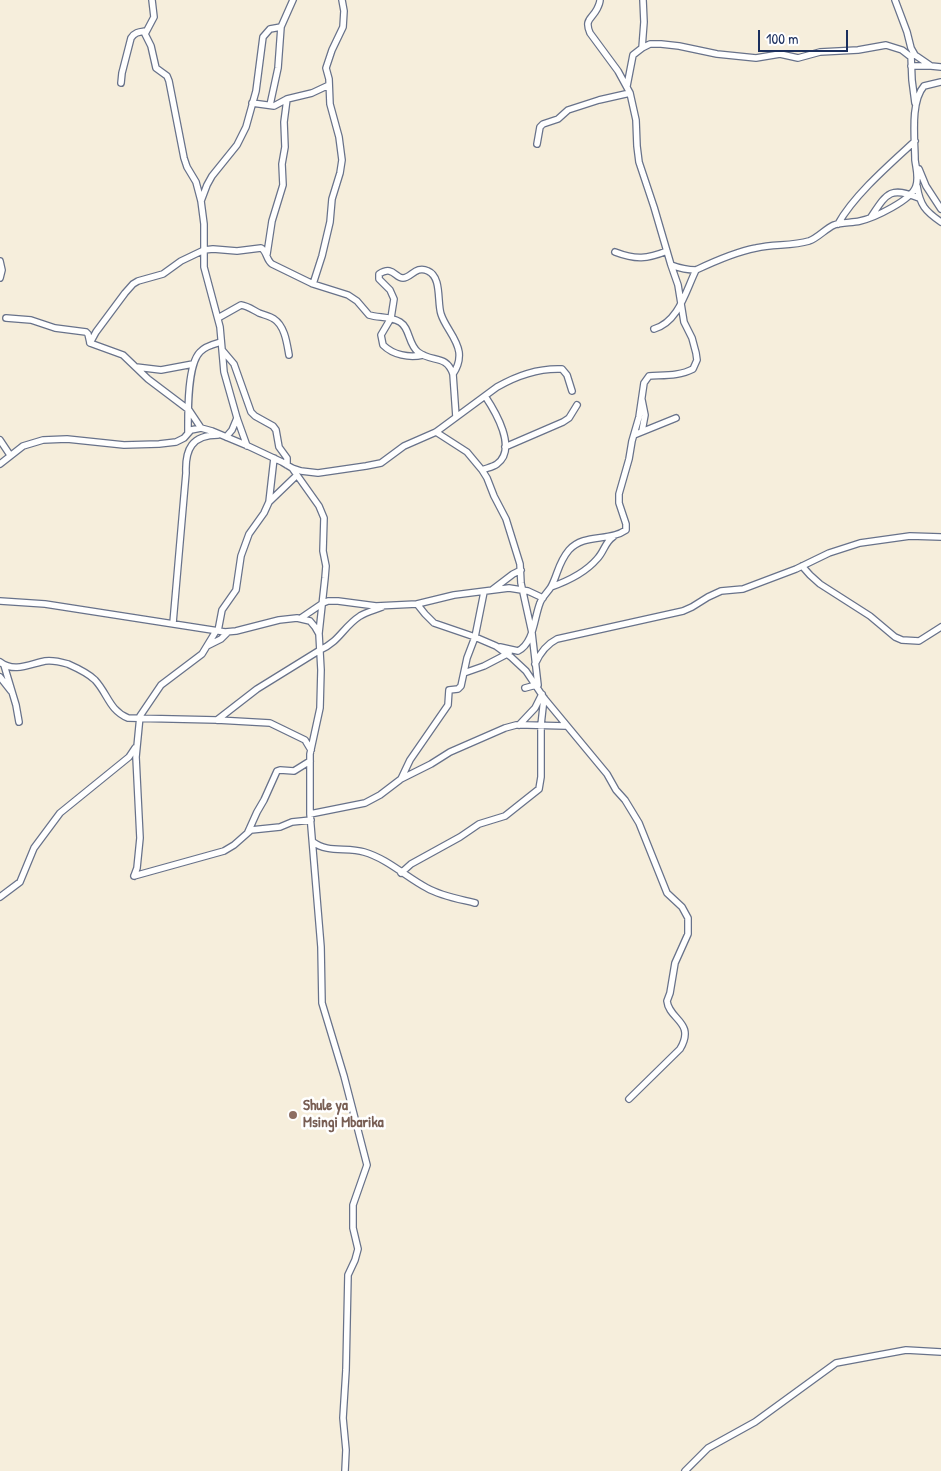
<!DOCTYPE html>
<html>
<head>
<meta charset="utf-8">
<style>
  body { margin:0 }
  #map { position:relative; width:941px; height:1471px; overflow:hidden; background:#f6eedc; font-family:"Patrick Hand",sans-serif }
  canvas { display:block }
  .scale { position:absolute; left:758px; top:30px; width:90px; height:22px; box-sizing:border-box; border:2px solid #1b2f5e; border-top:0; padding-left:6px; font-size:15px; line-height:18px; white-space:nowrap; color:#1b2f5e; -webkit-text-stroke:4px #fff; paint-order:stroke }
</style>
</head>
<body>
<div id="map">
<canvas width="941" height="1471"></canvas>
<div class="scale">100 m</div>
</div>
<script>
const context = document.querySelector('canvas').getContext('2d');
context.lineJoin = 'round';
function stroke(path, color, width, dash) { context.strokeStyle = color; context.lineWidth = width; context.lineCap = dash ? 'butt' : 'round'; context.setLineDash(dash || []); context.stroke(path); }
function drawText(font, color, halo, rows, align = 'center') {
  context.font = font + ' "Patrick Hand",sans-serif'; context.lineWidth = 5; context.setLineDash([]); context.textBaseline = 'middle'; context.strokeStyle = halo; context.fillStyle = color; for (const [text, x, y, turn = 0] of rows) {
    context.save(); context.translate(x, y); context.rotate((+turn || 0) * Math.PI / 180); context.textAlign = isNaN(turn) ? turn : align; if (halo) context.strokeText(text, 0, 0); context.fillText(text, 0, 0); context.restore();
  }
}
const minor = new Path2D(`
  M152,0L154,17L145,34L151,46L156,68L167,76L169,81L184,158L187,167L196,182L201,201L204,224V267L220,327L224,372L237,418L247,446
  M600,0C600,2 598,7 597,9C592,19 584,19 590,33L618,71L630,93L636,120L637,146L639,162L654,207L671,265C679,268 687,270 696,270C715,261 735,252 756,248C774,244 792,246 809,241C818,238 825,229 834,225C842,222 852,223 860,221C874,218 912,200 916,186C919,177 916,168 915,160C915,139 910,102 924,86L941,82
  M895,0L907,32L911,48L915,55L931,66L941,67
  M642,48L644,22L643,0
  M911,55L912,80L915,103
  M911,66H929
  M121,83L122,73L131,38C135,32 139,32 146,31
  M627,86L633,55L642,48L650,44H661L679,46L717,54L756,58L780,54L798,58L820,52L858,50L886,45L902,50L911,57
  M252,103L274,106L287,99L312,93L329,85
  M270,105L278,68L281,27
  M537,144L540,127L543,124L558,119L568,110L599,100L630,93
  M919,169L926,186L941,209
  M917,186C920,205 925,211 941,222
  M201,201L207,185L212,176L237,145L246,127L256,91L263,37L270,29L281,27L293,0
  M871,217C887,193 890,186 919,198
  M838,224C854,195 890,164 915,141
  M615,252C636,260 647,259 667,251
  M267,254L272,221L283,185L282,164L285,147L284,122L287,99
  M0,261L2,270L0,278
  M313,284L322,256L330,222L332,199L340,173L342,160L339,137L330,104L329,79L326,68L332,50L343,27L344,11L342,0
  M6,318L31,320L55,328L86,332L88,334L90,343L123,355L148,379L189,410L201,428
  M218,318L241,305C248,306 253,310 259,313C264,315 270,316 274,319C285,326 287,344 289,355
  M654,329C679,322 686,290 696,270
  M90,343L96,332L125,293L133,284L138,281L163,274L181,261L204,250L213,249L237,251L261,248C267,251 266,260 272,264L313,284L348,295L357,301L369,315C379,318 390,316 400,322C410,328 408,344 418,352C432,363 446,354 453,374L456,417
  M223,351L234,364L251,412L255,416L273,426L276,430L279,447L287,458V465
  M423,355C409,358 393,355 383,345L381,335L391,318L394,299L390,290L379,279V274C393,265 395,278 403,278C411,278 416,265 428,271C442,277 437,302 441,314C445,327 457,338 459,352C460,360 457,368 453,374
  M136,367L161,370L193,364
  M642,431L645,415L642,400
  M436,432L467,452L482,470L487,478L494,496L506,519L520,564L521,583L532,633L538,685
  M188,433C188,414 187,365 200,352C205,346 214,344 221,342
  M634,435L676,418
  M226,437L232,430L237,418
  M0,440L10,455
  M505,447L563,422L569,418L577,405
  M0,464L23,446L43,440L67,439L124,445L159,444L176,442L184,438L191,430L201,428L212,431L248,446L282,462L292,468L301,471L318,473L366,466L381,463L404,446L436,432L497,387C516,376 540,368 562,369L567,375L572,391
  M292,468L319,506L324,518L323,551L326,566L325,578L319,633
  M482,470C487,468 493,467 497,464C518,449 495,411 485,396
  M269,502L296,476
  M802,566L810,575L820,584L870,616L895,637L902,640L919,641L941,627
  M551,587C568,581 585,573 597,559C604,552 605,542 613,537
  M492,590L513,574L521,570
  M0,601L45,604L225,632L236,631L279,620L297,618L310,621L315,627L319,634L321,670L320,708L310,754V814L321,947L322,1003L344,1076L367,1165L353,1205V1228L358,1249L355,1260L348,1275L346,1370L343,1418L346,1450L345,1471
  M417,604L454,595L509,588L528,591L543,598
  M301,618L323,603L328,601H338L376,606L417,604L425,614L434,623L475,637L496,646L511,657L526,671L544,698L607,774L616,790L625,800L639,823L667,893L682,907L688,918V934L675,963L670,993L667,1001C669,1020 696,1022 680,1049L629,1099
  M173,623L186,473C185,449 192,435 218,435
  M218,631L222,610L236,590L241,556L249,534L264,513L269,502L274,458
  M207,646L221,639L228,632
  M500,647L518,651C534,643 534,618 540,603C542,597 547,593 551,587C558,574 558,563 569,550C584,533 609,542 626,530V524L619,503V494L629,459L632,441L639,417L644,383L649,376C664,375 680,376 693,369L697,360L696,353L692,338L684,322L678,285L671,265
  M0,662C14,673 30,664 45,661C52,660 61,662 68,664C77,668 89,674 95,680C108,694 109,710 128,718L217,720L270,723L305,740L311,750
  M535,664C540,653 547,644 557,639L683,611L692,607L708,597L721,591L743,589L796,569L829,553L860,543L910,536L941,537
  M4,665L16,705L19,722
  M464,673L484,666L509,653
  M0,677L11,691
  M525,688L536,685
  M217,720L257,689L320,650C340,641 343,627 360,616C367,612 375,610 382,607
  M519,725L535,708L542,694
  M401,779L410,760L448,705L449,690L458,689L461,686L467,658L475,637L484,592
  M310,814L365,803L380,795L401,779L431,764L450,752L505,728L516,725H527L566,726
  M248,832L257,812L264,800L277,771L280,770L294,771L310,761
  M313,842C327,853 347,847 364,852C388,859 406,877 427,888C441,896 459,899 475,903
  M401,873L411,864L460,837L479,824L505,816L539,789L541,777V725L544,698
  M134,876L137,868L140,838L136,757L140,716L161,685L202,654L216,631
  M134,876L224,851L234,845L251,830L280,827L292,822L311,820
  M0,897L20,882L34,848L60,813L129,757L135,748
  M685,1471L708,1448L755,1422L836,1363L906,1350L941,1352`);
stroke(minor, '#68728a', 8);
stroke(minor, '#fff', 5.5);
for (const [x, y, r, color] of [
  [293,1115,5,"#8d6e63"]
]) { const dot = new Path2D(); dot.arc(x, y, r, 0, 2 * Math.PI); context.fillStyle = color; context.fill(dot); stroke(dot, '#fff', 2); }
drawText('bold 15px', '#785e54', '#fff', [
  ["Shule ya",303,1106],
  ["Msingi Mbarika",303,1123]
], 'left');
</script>
</body>
</html>
